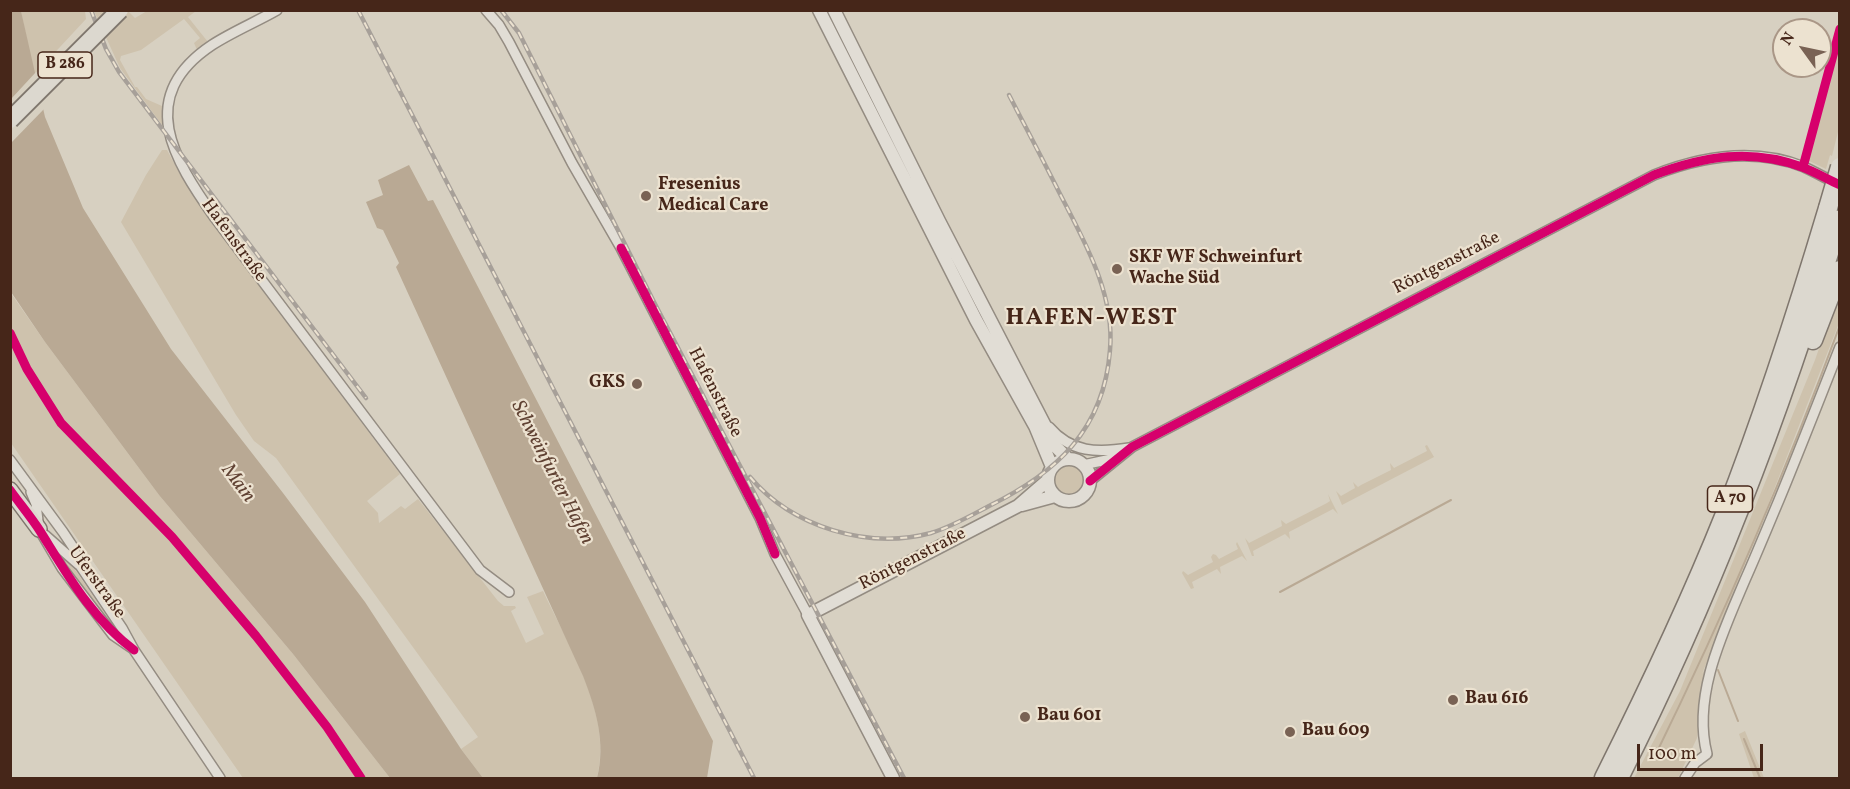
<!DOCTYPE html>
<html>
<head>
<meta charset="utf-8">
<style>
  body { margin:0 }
  #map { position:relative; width:1850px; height:789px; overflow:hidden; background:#d7d0c1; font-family:Vollkorn,serif }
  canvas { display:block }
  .frame { position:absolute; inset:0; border:12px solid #462619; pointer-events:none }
  .north { position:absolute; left:1772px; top:18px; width:60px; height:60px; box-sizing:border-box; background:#ece2d0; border:2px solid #aa9787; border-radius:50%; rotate:303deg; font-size:16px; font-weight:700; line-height:24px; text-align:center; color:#462619 }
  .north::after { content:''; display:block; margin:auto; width:21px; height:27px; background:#796254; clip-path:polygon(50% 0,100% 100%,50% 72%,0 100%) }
  .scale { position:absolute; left:1637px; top:744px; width:126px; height:27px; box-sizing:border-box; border:3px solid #462619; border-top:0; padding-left:8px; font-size:18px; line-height:21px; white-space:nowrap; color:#462619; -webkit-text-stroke:4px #ece2d0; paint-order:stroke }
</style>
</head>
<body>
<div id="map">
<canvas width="1850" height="789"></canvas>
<div class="frame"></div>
<div class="north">N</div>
<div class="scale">100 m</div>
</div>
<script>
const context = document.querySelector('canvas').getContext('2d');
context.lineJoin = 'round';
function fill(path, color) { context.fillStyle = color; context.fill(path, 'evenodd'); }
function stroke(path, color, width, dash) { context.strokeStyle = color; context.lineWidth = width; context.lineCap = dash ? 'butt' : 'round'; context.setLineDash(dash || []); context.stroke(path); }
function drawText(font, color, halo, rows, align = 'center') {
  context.font = font + ' Vollkorn,serif'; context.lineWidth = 4.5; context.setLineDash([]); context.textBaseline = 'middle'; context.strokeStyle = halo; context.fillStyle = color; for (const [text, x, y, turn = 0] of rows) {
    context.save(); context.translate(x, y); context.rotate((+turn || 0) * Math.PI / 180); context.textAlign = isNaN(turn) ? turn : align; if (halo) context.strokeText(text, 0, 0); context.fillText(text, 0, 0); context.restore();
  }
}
fill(new Path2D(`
  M21,11H85L86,19L34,75Z
  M94,11H128L135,18L147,11H196L188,17L208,42L197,50L194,43L200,38L184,19L141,50L121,56L120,60L135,87H137L146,99L162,106V125L120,68Z
  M1839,47V128L1832,156L1830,155L1826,169L1807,160Z
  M162,150H167L181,176L212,222L400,474L367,501L378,513L379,523L401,506L405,509L418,499L498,601L504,606H515L516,608L511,611L526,643L544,634L527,597L543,591C569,647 613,714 597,778H483L461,749L478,737L276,458L254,441L236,415L121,222L146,175Z
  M1839,291V323L1702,674L1708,663L1697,738L1678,778H1634L1680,691L1815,360Z
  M10,292L45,342L159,495L293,654L390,778H243L11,443Z
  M1427,445L1434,457L1342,505L1336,491L1341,496L1355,488L1353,482L1358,487L1361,485L1391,470L1390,463L1394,468L1427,451L1425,446Z
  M1055 480a14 14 0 1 1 28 0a14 14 0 1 1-28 0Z
  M1328,494L1338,514L1333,509L1289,532L1290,539L1285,534L1253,551L1254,556H1252L1245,538L1249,543L1282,526L1281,520L1286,524L1327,503L1330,501Z
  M1237,542L1247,561L1242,556L1220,567L1221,574L1217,569L1192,582L1194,588L1191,589L1182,573L1183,571L1188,575L1213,562L1211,557L1213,554L1216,555L1219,559L1238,549L1236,544Z
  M58,553L76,571L118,633L76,582Z
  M1745,731L1764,778H1754L1739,734Z`), '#cec2ad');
fill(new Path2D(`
  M10,11H21L45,117L83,208L171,349L283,493L365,602L461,749L483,778H390L293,654L159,495L45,342L11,292Z
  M409,165L428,201L433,200L713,741L707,778H597C606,743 596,709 583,676L396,267L399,263L383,230L377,228L366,202L383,195L378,180Z`), '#b9a994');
fill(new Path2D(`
  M36,72L45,108L11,143V99Z`), '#d7d0c1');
stroke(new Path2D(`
  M1280,592L1451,500
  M1718,670L1738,721
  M1744,739L1760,778
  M1654,758C1723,617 1786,472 1840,325`), '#b9a994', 2);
const minor = new Path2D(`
  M277,10C256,22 232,32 212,45C134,97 174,160 215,218L480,570L509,592
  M486,10L499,25L509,42L572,163L621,248L760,518L775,554L808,615
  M1049,427C1071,453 1098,453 1129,448
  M10,460L63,532L73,547L81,567L122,628L134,650L220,778
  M1083,465L1116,458
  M1090,481L1132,447L1654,175C1702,156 1754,147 1804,167C1815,172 1826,178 1837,184
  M31,492L36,504L39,529L62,568L113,635L132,648
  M45,535L79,565
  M1685,778L1695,763L1707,754C1692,696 1723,632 1745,580C1757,553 1768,526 1779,500C1800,449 1820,398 1840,347`);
const tertiary = new Path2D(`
  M819,10L976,320L1035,426L1052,467
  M834,10L939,221L1056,447L1068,459
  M1048 480a21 21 0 1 1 42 0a21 21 0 1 1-42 0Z
  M1022,505L1055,496
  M893,778L808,615L1018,506L1048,480`);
const primary = new Path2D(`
  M10,490L39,529`);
const motorway = new Path2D(`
  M1813,340L1840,270
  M1604,778C1647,692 1689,604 1725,514C1764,414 1797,312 1828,208
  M1619,778C1710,598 1782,411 1840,217`);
stroke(minor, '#948c82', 12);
stroke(tertiary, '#948c82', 15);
stroke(primary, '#7f766d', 18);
stroke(motorway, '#7f766d', 21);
stroke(minor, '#e1ddd5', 9);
stroke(tertiary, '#e1ddd5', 12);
stroke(primary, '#dcd8cf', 15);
stroke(motorway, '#dcd8cf', 18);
const rail = new Path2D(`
  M91,10L106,49L119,72L366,398
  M358,10L754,778
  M501,10L519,33L655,304L904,778
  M750,477C792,527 868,550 931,533C951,527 970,516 989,506C1056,473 1104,430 1110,350C1115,293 1084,241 1059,192C1043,160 1026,128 1009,95`);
stroke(rail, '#a7a099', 4.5);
stroke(rail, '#ece2d0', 2, [7]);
const trunkBridge = new Path2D(`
  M10,120L120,10`);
const motorwayBridge = new Path2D(`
  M1828,208L1840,167`);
stroke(trunkBridge, '#7f766d', 20, []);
stroke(motorwayBridge, '#7f766d', 21, []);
stroke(trunkBridge, '#dcd8cf', 16);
stroke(motorwayBridge, '#dcd8cf', 18);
stroke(new Path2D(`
  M1803,167L1840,29
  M621,248L760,518L775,554
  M10,333L27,369L61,423L172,537L256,636L327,727L361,778
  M1090,481L1132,447L1654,175C1704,156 1751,148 1802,167C1815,172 1827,179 1840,185
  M10,490C20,504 31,517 40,531C67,574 92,619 134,650`), '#d6006c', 9);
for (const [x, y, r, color] of [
  [646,196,6,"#796254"],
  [1117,269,6,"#796254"],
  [637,384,6,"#796254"],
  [1453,700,6,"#796254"],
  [1025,717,6,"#796254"],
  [1290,732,6,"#796254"]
]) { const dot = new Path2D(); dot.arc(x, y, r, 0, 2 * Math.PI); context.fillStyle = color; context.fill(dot); stroke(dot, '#ece2d0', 2); }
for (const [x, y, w] of [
  [65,65,54],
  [1730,499,45]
]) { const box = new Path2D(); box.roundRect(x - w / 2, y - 13, w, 26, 4.5); context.fillStyle = '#ece2d0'; context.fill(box); stroke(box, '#462619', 1.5); }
drawText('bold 16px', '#462619', null, [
  ["B 286",65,65],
  ["A 70",1730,499]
]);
drawText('bold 18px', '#462619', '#ece2d0', [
  ["Fresenius",658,186],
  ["Medical Care",658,207],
  ["SKF WF Schweinfurt",1129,259],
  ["Wache Süd",1129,280],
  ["GKS",625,384,"right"],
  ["Bau 616",1465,700],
  ["Bau 601",1037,717],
  ["Bau 609",1302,732]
], 'left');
drawText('18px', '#462619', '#ece2d0', [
  ["Hafenstraße",233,241,54],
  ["Röntgenstraße",1447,264,-27],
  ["Hafenstraße",714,393,63],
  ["Röntgenstraße",913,560,-27],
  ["Uferstraße",96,583,54]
]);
drawText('italic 20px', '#604233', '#ece2d0', [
  ["Schweinfurter Hafen",551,473,63],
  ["Main",237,484,53]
]);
context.letterSpacing = '1.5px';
drawText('bold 24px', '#462619', '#ece2d0', [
  ["HAFEN-WEST",1092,320]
]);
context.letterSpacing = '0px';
</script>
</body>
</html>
